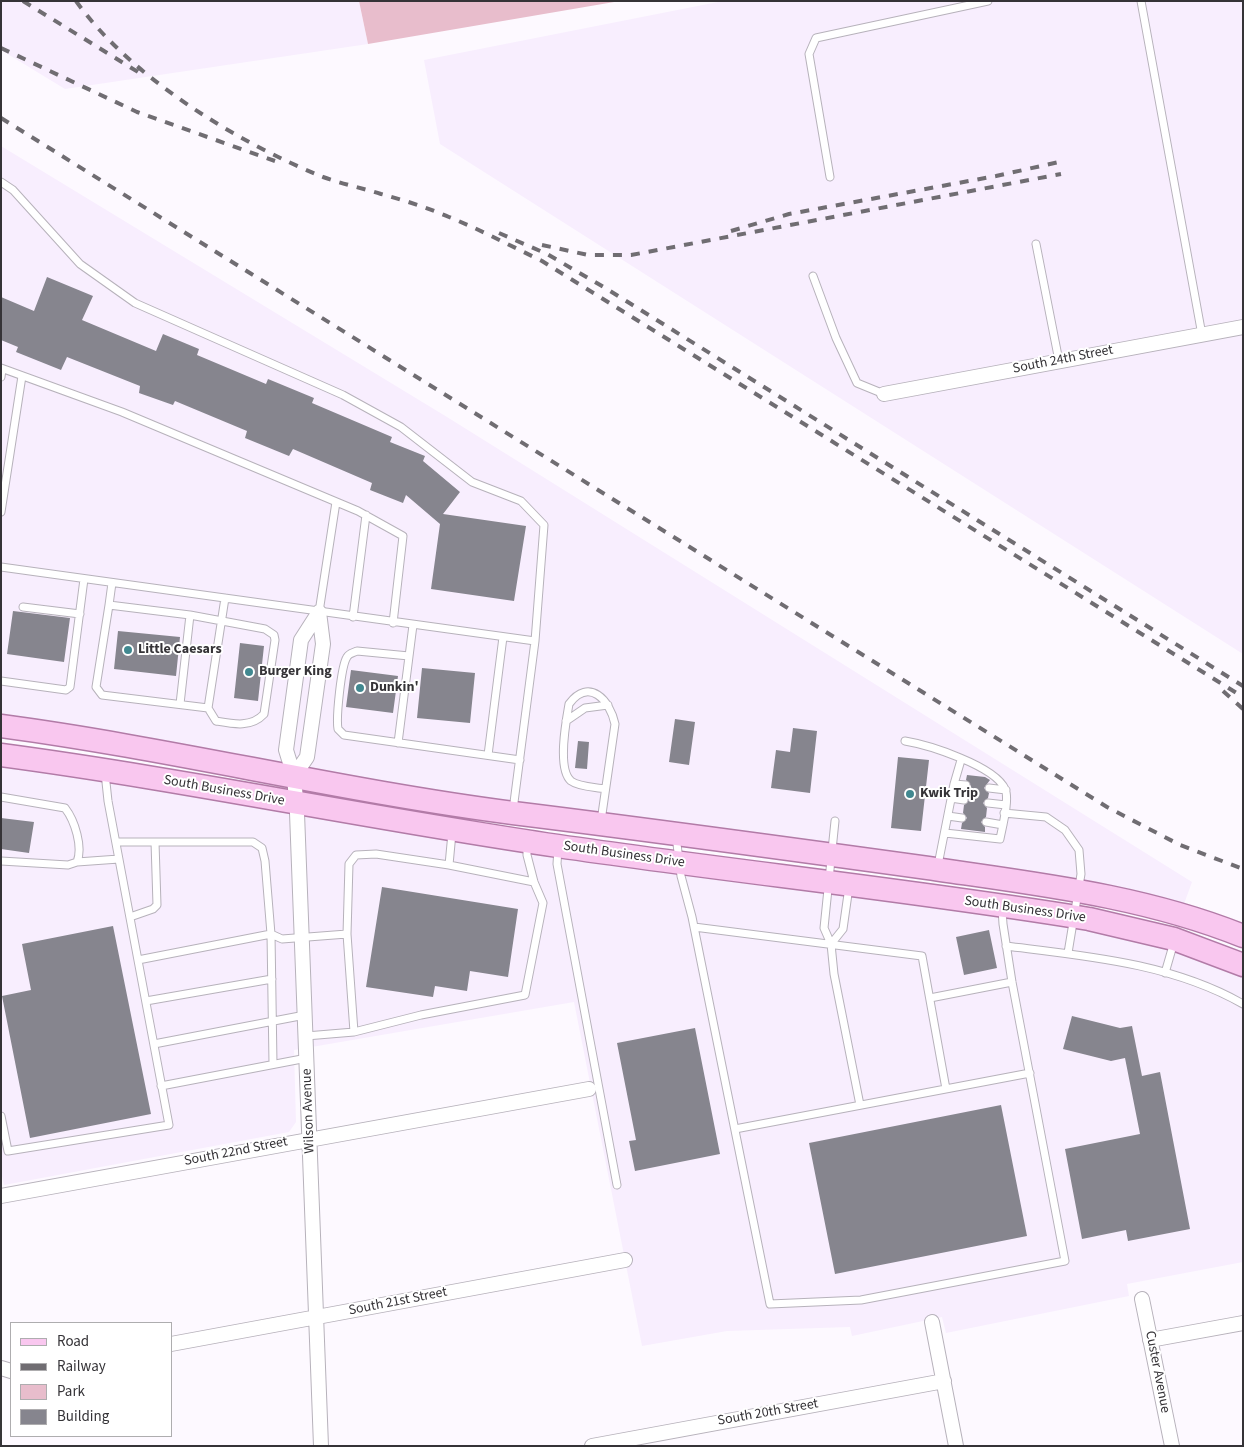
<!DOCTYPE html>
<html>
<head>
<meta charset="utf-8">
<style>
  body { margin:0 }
  #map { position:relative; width:1244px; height:1447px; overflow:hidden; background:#fdf9ff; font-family:"Source Sans 3",sans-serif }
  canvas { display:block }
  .frame { position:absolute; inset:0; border:2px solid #353337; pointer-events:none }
  .legend { position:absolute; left:10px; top:1322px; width:162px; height:115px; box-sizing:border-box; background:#fff; border:1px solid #aeadaf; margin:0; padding:6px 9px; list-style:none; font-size:15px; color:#353337 }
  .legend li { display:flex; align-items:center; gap:10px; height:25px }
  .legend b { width:25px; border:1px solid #aeadaf }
</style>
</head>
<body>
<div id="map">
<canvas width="1244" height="1447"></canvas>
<div class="frame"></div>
<ul class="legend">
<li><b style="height:6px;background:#f9c7ef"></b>Road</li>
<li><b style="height:6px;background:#706d72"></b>Railway</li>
<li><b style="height:14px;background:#e8bdcc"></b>Park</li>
<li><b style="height:14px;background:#86858e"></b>Building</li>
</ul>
</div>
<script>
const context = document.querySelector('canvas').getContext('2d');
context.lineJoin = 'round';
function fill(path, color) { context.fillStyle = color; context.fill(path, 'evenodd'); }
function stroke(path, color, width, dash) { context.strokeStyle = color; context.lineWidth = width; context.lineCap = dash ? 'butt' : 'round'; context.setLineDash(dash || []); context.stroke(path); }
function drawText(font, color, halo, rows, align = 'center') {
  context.font = font + ' "Source Sans 3",sans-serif'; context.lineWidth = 4; context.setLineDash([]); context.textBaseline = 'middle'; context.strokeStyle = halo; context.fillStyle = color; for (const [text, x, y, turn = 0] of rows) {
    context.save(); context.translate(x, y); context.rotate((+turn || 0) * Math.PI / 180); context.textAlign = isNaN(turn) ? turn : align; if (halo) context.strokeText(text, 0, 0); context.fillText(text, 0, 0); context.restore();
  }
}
fill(new Path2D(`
  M1,1H359L368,44L65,89L1,50Z
  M723,1H1243V654L440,144L424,60Z
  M1,146L447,417L1192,882L1184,904L1124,888L1051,876L575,812L1,720Z
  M1,765L1093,925L1243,972V1262L1127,1284L1129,1296L946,1333L942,1317L852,1336L850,1327L727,1331L642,1346L574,1002L294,1050L296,1122L289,1132L4,1185L1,1172Z`), '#f8eefe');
fill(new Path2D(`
  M359,1H620L368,44Z`), '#e8bdcc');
fill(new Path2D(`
  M47,277L93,296L82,320L156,351L163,334L199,349L197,355L266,384L268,379L314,398L312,403L392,437L390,442L425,456L423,461L460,492L443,514L526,526L514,601L431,589L440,524L406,495L403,503L370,490L372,483L293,449L289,456L245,438L247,431L175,401L173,405L139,393L140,386L67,357L61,370L16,352L18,347L1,340V297L34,311Z
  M13,611L70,618L64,662L7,654Z
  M118,631L180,637L176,676L114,669Z
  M240,643L264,646L258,701L234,698Z
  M422,668L475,673L470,723L417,718Z
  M351,670L398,676L393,713L346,707Z
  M675,719L695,722L689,765L669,762Z
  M793,728L817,731L810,793L771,788L776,750L790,752Z
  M578,741L589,742L587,769L575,768Z
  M898,757L929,760L921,831L891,828Z
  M967,775L985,777L990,780L984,788L989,793L988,798L983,803L987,808L986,817L981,822L985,827V832L961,829L962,823L967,818L963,813L964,805L969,800L965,795V790L971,786L966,780Z
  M1,818L34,822L29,853L1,849Z
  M382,887L518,909L508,977L470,971L467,991L435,986L433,997L366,987Z
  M113,926L151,1114L30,1138L2,996L31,990L22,944Z
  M989,930L997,968L964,975L956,937Z
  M1072,1016L1120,1028L1132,1026L1142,1076L1160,1072L1190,1229L1128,1241L1126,1230L1082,1239L1065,1149L1140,1134L1125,1058L1111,1061L1063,1049Z
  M695,1028L720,1154L635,1171L629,1141L636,1140L617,1043Z
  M1001,1105L1027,1236L835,1274L809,1143Z`), '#86858e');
const service = new Path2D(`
  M1141,1L1202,335
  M830,177L809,54L816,38L988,1
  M1,182L13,190L80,264L135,303L343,395L401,427L472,482L521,501L544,525L535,641
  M1036,244L1059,361
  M813,276L836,338L857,383L884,394
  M1,368L122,412L358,511L403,536L393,623
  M1,377L2,369
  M1,512L22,376
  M1,567L535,641L513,810
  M109,605L112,583
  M23,607L80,614
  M319,612L336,502
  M353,617L366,515
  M409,656L357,651C353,653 349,653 347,657C341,666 336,718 338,729L344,735L520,760
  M1,681L66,690L70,687L84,579
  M180,704L190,615
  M208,708L102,695L96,687L109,605L190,615L265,629L274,635L275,640L264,714C251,728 233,724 216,721L208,708L225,598
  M566,721L585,708L608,705
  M905,741C929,745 995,766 1005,789C1010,799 1002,828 1000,839L945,833
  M398,743L413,625
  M488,755L503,637
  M954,784L961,760
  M989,788L1006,790
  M1,797L65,808C75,821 83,847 77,862L68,865L1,861
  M951,798L964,800
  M988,803L1006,805
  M1004,813L1046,817L1065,830L1079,850L1081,874L1068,953
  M948,816L962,818
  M601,821L615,724C610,700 589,677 569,704C566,721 557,769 571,781C579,787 595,787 605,789
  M835,821L824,928L831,944L834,974L860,1105
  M986,822L1003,825
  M676,836L681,876L692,917L770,1304L861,1300L1065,1261L1012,982L1003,924L1002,909
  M116,842H253L262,848L265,861L271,934L282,939L347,934L354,1032
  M558,848L557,864L617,1185
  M77,862L119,859
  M449,865L534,882
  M938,865L954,784L966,785
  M130,917L153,909L157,905L155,842
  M694,927L922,956L946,1089
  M347,934L349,864L356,855L376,854L449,865L452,833
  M831,944L843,929L849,887
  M1006,946C1086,956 1171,963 1243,1004
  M138,960L271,934L273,1064
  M1165,973L1174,942
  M930,998L1012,982
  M146,1001L272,979
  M306,1036L354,1032L421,1015L525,995L543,903L534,882L527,855V844
  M154,1044L305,1015
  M161,1086L307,1058
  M1,1116L8,1151L169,1125L108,801L105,773
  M735,1129L1030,1073`);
const minor = new Path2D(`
  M884,394L1243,327
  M319,612L301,640L286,750L294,776L297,813L321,1446
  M294,776L307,757L323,644L319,612
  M1,1196L589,1089
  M1142,1299L1172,1446
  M932,1322L956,1446
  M1150,1340L1243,1323
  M171,1344L625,1260
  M1,1368L11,1371
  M592,1446L944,1381`);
const primary = new Path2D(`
  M1,726C173,749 342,791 513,813C652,830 790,849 928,868C1035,884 1141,895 1243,936
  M1,755C188,780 372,819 558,846C735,872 913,890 1089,919L1174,939L1243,965`);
stroke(service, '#b7b2bb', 9);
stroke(minor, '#b7b2bb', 16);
stroke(primary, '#b27ba7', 25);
stroke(service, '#fff', 7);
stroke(minor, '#fff', 14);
stroke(primary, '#f9c7ef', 22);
stroke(new Path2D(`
  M23,1L138,72
  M76,1C131,78 237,142 323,177C342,184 362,188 381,194C404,200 428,208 449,217C481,230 511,246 542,261L1243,697
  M1,48L137,112L275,161
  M1,118L1107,807L1180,845L1243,869
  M731,231L789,214L996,176L1059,162
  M499,233L547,254L607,289L1243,686
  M542,245L588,255H631L1061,174
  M1223,691L1243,709`), '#706d72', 4, [9, 9]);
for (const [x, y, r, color] of [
  [128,650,5,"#418890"],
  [249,672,5,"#418890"],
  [360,688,5,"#418890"],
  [910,794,5,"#418890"]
]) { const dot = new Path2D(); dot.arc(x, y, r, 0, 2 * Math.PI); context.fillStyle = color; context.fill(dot); stroke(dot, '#fff', 2); }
drawText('14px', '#353337', '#fff', [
  ["South 24th Street",1063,360,-11],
  ["South Business Drive",224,791,10],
  ["South Business Drive",624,855,8],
  ["South Business Drive",1025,910,8],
  ["Wilson Avenue",309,1111,-92],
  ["South 22nd Street",236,1152,-11],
  ["South 21st Street",398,1302,-11],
  ["Custer Avenue",1157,1372,79],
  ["South 20th Street",768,1413,-10]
]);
drawText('bold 14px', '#353337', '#fff', [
  ["Little Caesars",138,650],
  ["Burger King",259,672],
  ["Dunkin'",370,688],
  ["Kwik Trip",920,794]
], 'left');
</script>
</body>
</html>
